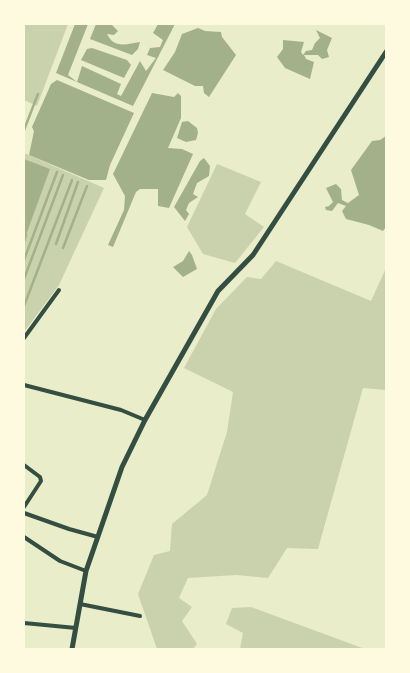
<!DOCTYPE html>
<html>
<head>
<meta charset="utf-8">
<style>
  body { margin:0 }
  #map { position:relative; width:410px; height:673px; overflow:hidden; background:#e9edc9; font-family:Literata,serif }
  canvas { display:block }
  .frame { position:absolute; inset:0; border:25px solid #fefae0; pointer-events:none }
</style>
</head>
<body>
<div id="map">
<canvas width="410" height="673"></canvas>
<div class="frame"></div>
</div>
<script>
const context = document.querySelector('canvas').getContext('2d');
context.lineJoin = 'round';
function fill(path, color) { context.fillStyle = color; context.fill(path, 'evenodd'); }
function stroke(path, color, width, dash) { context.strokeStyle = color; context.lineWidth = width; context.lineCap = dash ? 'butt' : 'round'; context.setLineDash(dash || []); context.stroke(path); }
fill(new Path2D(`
  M24,24H68L37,106L24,100Z
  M24,153L104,188L59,285L24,332Z
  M217,164L261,182L245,214L264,227L235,263L203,254L187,227Z
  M276,261L371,301L386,268V390L363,388L318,549L287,548L268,578L236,575L188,578L179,598L192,607L182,621L197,644L193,649H157L138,594L154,555L170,551L172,524L207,495L227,432L233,392L184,368L216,309L247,277L261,279Z
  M251,607L365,649H240L243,633L226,624L232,608Z`), '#cad2ad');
fill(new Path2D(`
  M75,24H88L68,75L77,82L82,66L121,84L117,94L121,96L140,61L146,71L156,58L147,55L150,48L160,47L163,40L153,33L158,24H175L133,106L56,73Z
  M96,24L112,25L118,31L114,35L107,34C114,49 127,44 140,42L138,49L132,55L90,39Z
  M198,28L205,31L221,32L222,37L236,55L209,97L204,93L203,86H195L163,70L175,52L182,34Z
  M316,30L332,38L327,50L329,57L322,59L318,55H304L306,59L314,62L310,79L285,68L277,57L283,49V40L304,42L301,52L303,55L306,51L312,50L315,43L320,38Z
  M92,48L127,60L131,65L124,78L81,60L87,49Z
  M57,80L134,113L110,165L106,180H89L29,155L34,131L32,127L51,84Z
  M152,93L174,97L178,93L181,96V118L168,148L182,149L193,154L169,208L158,206V189H140L136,192L113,247L108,245L124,210L125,196L113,174Z
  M188,121L197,128L198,133L196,140L186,142L177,138L182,122Z
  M386,136V227L383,231L369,225L346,219L342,211L346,206L338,203L332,211L326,210L325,207L329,206L333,202L326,188L336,184L341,189L342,200L348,203L359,195L351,170L372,141L380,140Z
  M204,158L210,166L209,176L197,183L193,194L198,197L189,203L186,210L189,214L185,221L174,207L200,161Z
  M24,159L50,169L26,235H24Z
  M189,251L192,255L197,269L183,277L173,267L183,261Z`), '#a3b18a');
stroke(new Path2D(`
  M24,130L38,94
  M24,241L26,235
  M56,244L78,182
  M63,248L87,186
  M24,260L57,172
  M24,279L63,175
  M24,306L72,180`), '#a3b18a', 2.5);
stroke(new Path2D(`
  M24,338L59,290
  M24,385L121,410L145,420
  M24,465L40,477L41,481L24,507
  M24,513L69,529L98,537
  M24,537L60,561L86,571
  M80,604L140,616
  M24,623L76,628`), '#344e41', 4);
stroke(new Path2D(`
  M72,649L86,571L122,467L145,420L218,291L253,255L386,52`), '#344e41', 5);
</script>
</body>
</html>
